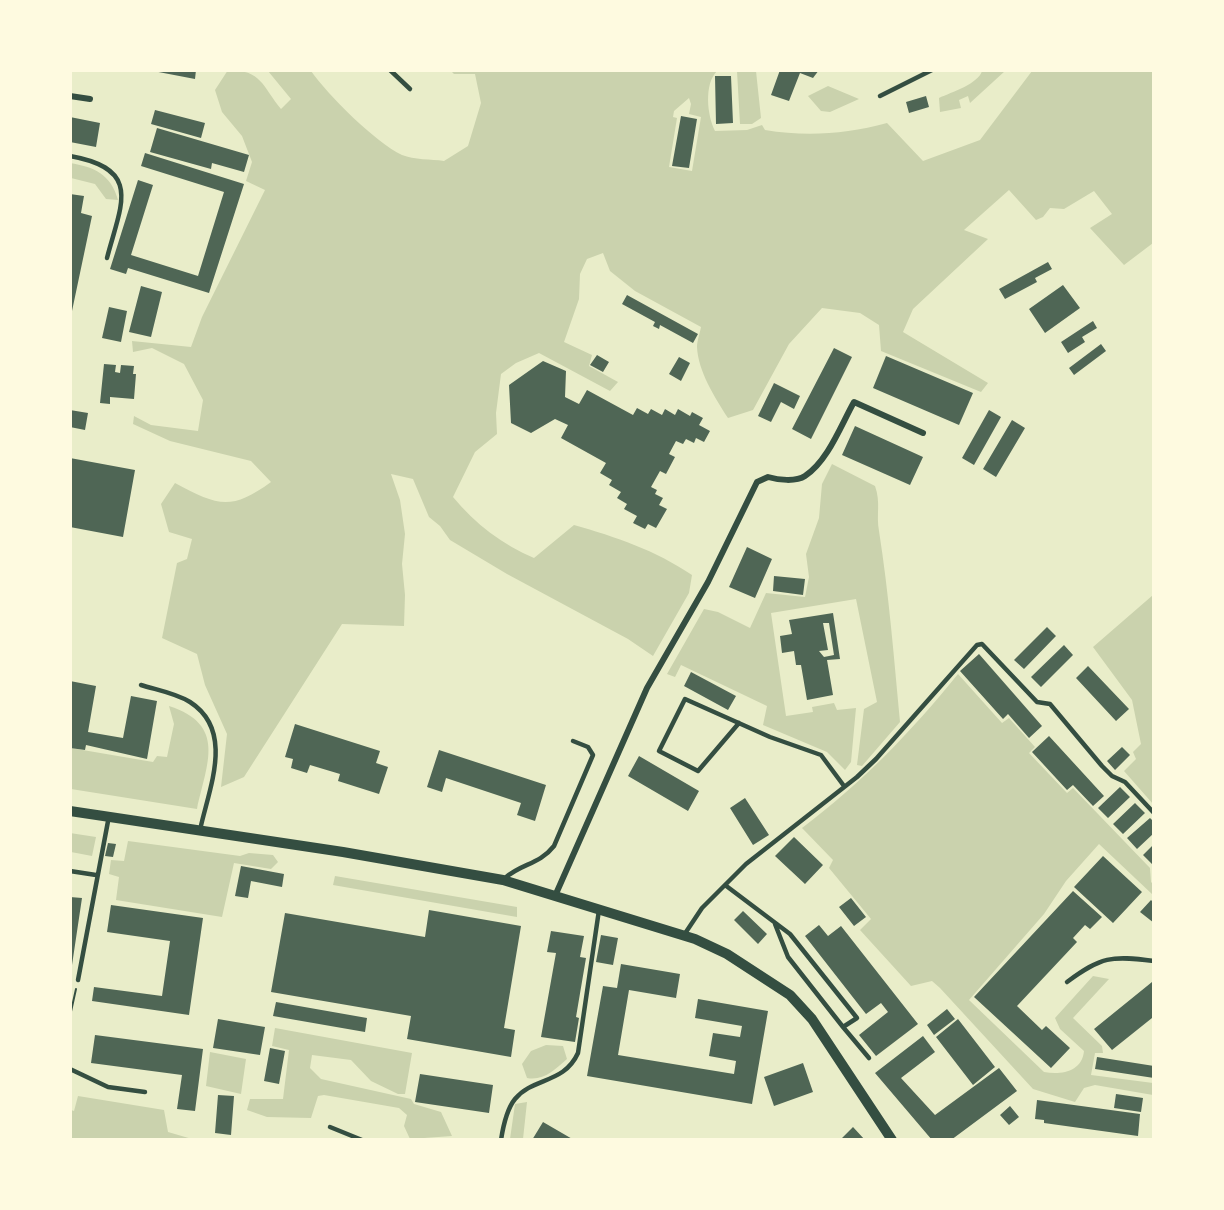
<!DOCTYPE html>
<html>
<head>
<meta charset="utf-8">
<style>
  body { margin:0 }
  #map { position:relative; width:1224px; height:1210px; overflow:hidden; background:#e9edc9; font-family:"Noto Sans",sans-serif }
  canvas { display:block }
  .frame { position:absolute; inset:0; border:72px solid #fefae0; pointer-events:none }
</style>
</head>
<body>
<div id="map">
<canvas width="1224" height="1210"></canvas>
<div class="frame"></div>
</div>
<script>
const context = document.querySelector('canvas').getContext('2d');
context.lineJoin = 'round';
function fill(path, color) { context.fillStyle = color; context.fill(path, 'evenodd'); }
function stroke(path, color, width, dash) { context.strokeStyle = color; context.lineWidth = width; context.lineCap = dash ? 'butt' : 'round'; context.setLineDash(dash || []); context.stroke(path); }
fill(new Path2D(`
  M228,70C262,70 262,86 281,109L291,99L268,71H311C328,95 375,142 402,155C414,160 431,159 444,161L468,146L481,103L475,74H454L451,71H717C704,84 707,115 715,131L747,130L762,125L765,130C807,137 846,134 887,123L923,161L980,140L1032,71H1153V243L1124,265L1090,228L1112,214L1094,191L1064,209L1050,208L1043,217L1036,220L1009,190L964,230L988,239L913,309L903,332L988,383L981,392L881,351L879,325L860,313L822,308L789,344L753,410L728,418C715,398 698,371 697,347C697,341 700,333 701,327L635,291L610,271L603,253L587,259L580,274L579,299L564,342L592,355L589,366L618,382L610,391L539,353L516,363L501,374L496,413L497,434L475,452L453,497C475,524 503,545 534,558L574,525C616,537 655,550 692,575L689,593L653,656L628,639L507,574L450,540L440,526L429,517L413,479L391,474L400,500L405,534L402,564L405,595L404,626L342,624L244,777L221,787L227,734L205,685L197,654L162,638L177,563L187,559L192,539L169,532L161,504L175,483C217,505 230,512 271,482L251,461L170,441L133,424L134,416L151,425L198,431L203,400L184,364L152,348L133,352L132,341L191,347L202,317L265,190L246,181L252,162L242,136L222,112L215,90ZM689,98L691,104L689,114L701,117L692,171L669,167L677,118L673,117L674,111Z
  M737,71H756L761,118L752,124H740Z
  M982,71H1005L970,103L968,96L959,100L961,108L940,112L939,98C952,92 978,84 982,71Z
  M828,86L859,99L830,112L821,111L808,96Z
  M70,163C94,167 111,174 118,200L106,199L95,184L71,178Z
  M832,464L875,486C881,503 876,514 879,531C889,595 894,658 900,722L862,766L857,765L864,709L877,702L856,599L771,613L786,716L813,712L812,707L834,703L837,710L856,708L851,762L845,770L827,752L763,725L767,706L681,665L675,677L667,674L704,609L718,612L750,628L766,593L805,597L809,577L806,554L819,518L822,484Z
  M1153,595V804L1124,771L1136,759L1133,752L1141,744L1132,700L1093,647Z
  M958,674L1002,723L1009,718L1035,747L1029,753L1067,793L1073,788L1150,868L1151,882L1154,885L1153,895L1099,844L1066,881L1044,914L969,1000L1044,1072C1061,1075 1082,1072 1084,1051L1060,1029L1055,1018L1093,976L1109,979L1073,1018L1102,1046L1103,1053H1095L1091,1075L1153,1083V1095L1095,1085L1084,1088L1075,1102L1033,1089L940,988L932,981L911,986L860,930L871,919L829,868L833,860L802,828C862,783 911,732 958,674Z
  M169,706C227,725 207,763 197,809L71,789V748L153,762L157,756L167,757L174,724Z
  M70,833L96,837L92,856L71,852Z
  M128,841L240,856L249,853L273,855L278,862L271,869L234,863L222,917L116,900L119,877L109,874L111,860L124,861Z
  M335,876L517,907V917L333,885Z
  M275,1028L412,1053L405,1094H398L371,1081L351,1060L312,1055L310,1068L321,1079L411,1099L414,1104L441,1112L452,1136L410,1139L404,1126L407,1115L399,1108L324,1095L318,1096L311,1118L267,1117L247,1110L250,1099H283L289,1050L272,1046Z
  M546,1045L563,1046L567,1059C554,1070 544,1081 527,1078L522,1064L531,1051Z
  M210,1052L246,1059L241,1094L206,1086Z
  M78,1096L164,1110L168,1132L192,1139H71V1110L74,1111Z
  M527,1102L523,1139H510L515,1104Z`), '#cad2ad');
fill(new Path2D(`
  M148,70H196L195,79Z
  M780,70H819L813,78L800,73L789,101L771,95Z
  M715,76H731L733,123L716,124Z
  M926,96L929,107L909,113L906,102Z
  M155,110L205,123L201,138L151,124Z
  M681,116L697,119L689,168L672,166Z
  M70,117L100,123L96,147L70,142Z
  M157,128L249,155L244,172L212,163L211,169L150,152Z
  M145,153L244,184L209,293L128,268L126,274L110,269L138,180L153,185L131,255L198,276L224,192L141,166Z
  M70,194L84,196L81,213L92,216L72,311Z
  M1048,262L1052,269L1035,278L1037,282L1005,299L999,289Z
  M1063,285L1080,308L1045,333L1029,309Z
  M141,286L162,292L151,337L129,332Z
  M627,295L698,334L693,343L660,325L659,329L653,326L655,322L622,304Z
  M109,307L127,311L121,342L102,338Z
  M1093,321L1097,328L1082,337L1085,342L1068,353L1061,342Z
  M1101,344L1106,351L1074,375L1069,368Z
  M834,348L852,357L811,439L792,429Z
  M597,355L609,362L603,372L590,365Z
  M886,356L973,393L959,425L873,388Z
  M679,357L690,363L681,381L669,374Z
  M543,361L566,371L565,397L579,404L587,390L633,415L637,408L648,414L651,409L662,415L665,409L675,415L678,409L690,416L692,412L703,418L699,425L710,431L704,442L696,438L694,443L686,439L683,444L676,441L669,454L675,457L666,474L660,471L651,487L657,490L655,494L663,498L659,505L667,509L656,528L648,524L645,529L633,523L637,516L624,509L627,504L617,498L621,492L609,485L612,480L600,473L606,463L561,438L568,425L555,419L531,433L511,423L509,385Z
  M104,364L116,365L115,372L120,373L121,365L134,366L133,374H136L134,399L110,397V404L100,403Z
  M774,383L800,396L794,409L781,402L771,422L758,416Z
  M70,410L88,413L85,430L70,427Z
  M989,410L1001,417L974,465L962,458Z
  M1012,420L1025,428L996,477L983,469Z
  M855,426L923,457L910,485L842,455Z
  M70,458L135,470L123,537L70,527Z
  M747,547L772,559L755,598L729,587Z
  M774,576L805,579L803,595L773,591Z
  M833,613L840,659L827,660L833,695L807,700L801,665H796L794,651L782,653L780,636L792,634L789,620ZM823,623H829L834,655L824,657L819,651L828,650Z
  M1047,627L1056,636L1024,669L1014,660Z
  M1064,645L1073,655L1041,687L1031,677Z
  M979,654L1042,726L1029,738L1008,714L1003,719L960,671Z
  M1088,666L1129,709L1116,721L1076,678Z
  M691,672L736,696L728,710L684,686Z
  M70,681L96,686L88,732L123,738L131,696L157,701L147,759L86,745L85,750L70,748Z
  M295,724L380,751L376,763L388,767L379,794L338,781L340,774L310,765L307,773L291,768L293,759L285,757Z
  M1049,736L1104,796L1093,806L1073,785L1067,790L1032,752Z
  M1122,747L1130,755L1115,770L1107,761Z
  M439,750L546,785L535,821L517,815L521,803L446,778L442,792L427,787Z
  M639,756L699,791L688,811L628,776Z
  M1120,787L1130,797L1108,818L1098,808Z
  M745,798L769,835L753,845L730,808Z
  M1135,803L1145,813L1123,834L1113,824Z
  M1150,818L1154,822V833L1137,849L1127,838Z
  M794,837L823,865L805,884L775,856Z
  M108,843L116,844L113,857L105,856Z
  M1154,844V866L1143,855Z
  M1103,856L1142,892L1113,923L1074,887Z
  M241,866L284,874L282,887L251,881L248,898L235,896Z
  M1073,891L1102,917L1090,929L1085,925L1073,938L1077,942L1017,1006L1042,1030L1046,1026L1070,1048L1051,1068L974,997Z
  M70,897L82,898L72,965H70Z
  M851,898L866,917L854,926L839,907Z
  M1151,900L1154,903V923L1140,912Z
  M111,905L203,918L189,1015L92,1001L94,987L162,996L170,941L107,932Z
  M429,910L521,926L504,1028L515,1030L511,1057L407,1039L411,1016L271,992L285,913L425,937Z
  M743,911L767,934L758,944L734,920Z
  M819,925L828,936L841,926L918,1024L876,1056L859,1035L888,1012L881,1003L866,1014L805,936Z
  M551,931L584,936L580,957L586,958L576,1017L579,1018L575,1042L541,1037L556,953L547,952Z
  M601,935L618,938L613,965L596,962Z
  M621,964L680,974L676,998L629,990L618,1055L734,1074L736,1061L709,1056L713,1033L740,1037L742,1026L695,1018L698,999L768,1011L752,1104L587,1076L603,986L617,988Z
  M1152,982L1154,1020L1152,1018L1112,1050L1094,1029Z
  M276,1002L367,1018L365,1032L273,1016Z
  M947,1009L955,1019L934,1035L927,1025Z
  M218,1019L265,1027L260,1055L213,1048Z
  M958,1019L995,1067L973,1085L936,1037Z
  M95,1035L203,1049L195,1111L177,1109L182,1075L91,1063Z
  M923,1036L935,1052L901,1078L935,1115L999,1068L1017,1091L951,1140H932L875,1073Z
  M270,1048L285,1051L279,1084L264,1081Z
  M1097,1057L1154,1066V1078L1095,1069Z
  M803,1063L813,1092L774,1106L764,1077Z
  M420,1074L493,1085L489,1113L415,1102Z
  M1116,1094L1143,1098L1141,1112L1114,1108Z
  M218,1095L234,1096L231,1135L215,1133Z
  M1037,1100L1140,1114L1138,1136L1044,1123V1120L1035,1119Z
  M1010,1106L1019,1117L1009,1125L1000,1115Z
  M543,1122L574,1140H532Z
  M853,1127L865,1140H840Z`), '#4f6655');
stroke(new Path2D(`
  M70,1016L76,989`), '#344e41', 2);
stroke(new Path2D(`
  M390,70L410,89
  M880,96L932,70
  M70,156C143,169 121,204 107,258
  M141,685C157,690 176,693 190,702C235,731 209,788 200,830
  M739,723L698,771L659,751L685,699L770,737L821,755L844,786
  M70,871L96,875
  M505,878C522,863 539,865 554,846L593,755L588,747L573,741
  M725,885L790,934L857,1018L843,1027L869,1058
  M775,924L788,957L843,1027
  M684,935L702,908L746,864L857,777L876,759L977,645L982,644L1037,702L1050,704L1102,766L1112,776L1125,782L1154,813
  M78,980L109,816
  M1067,982C1101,957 1111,955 1154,961
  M70,1069L108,1087L145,1092
  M330,1127L362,1140
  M501,1140C503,1127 506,1110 515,1099C533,1077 564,1084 578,1053L599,910`), '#344e41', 4.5);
stroke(new Path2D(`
  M70,96L90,99
  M555,896L647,688L708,582L757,482L768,477C778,480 796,482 805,476C828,461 841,425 854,402L923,433`), '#344e41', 6);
stroke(new Path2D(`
  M70,811L343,852L503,880L695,939L727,954L790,995L812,1019L892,1140`), '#344e41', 10);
</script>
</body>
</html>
